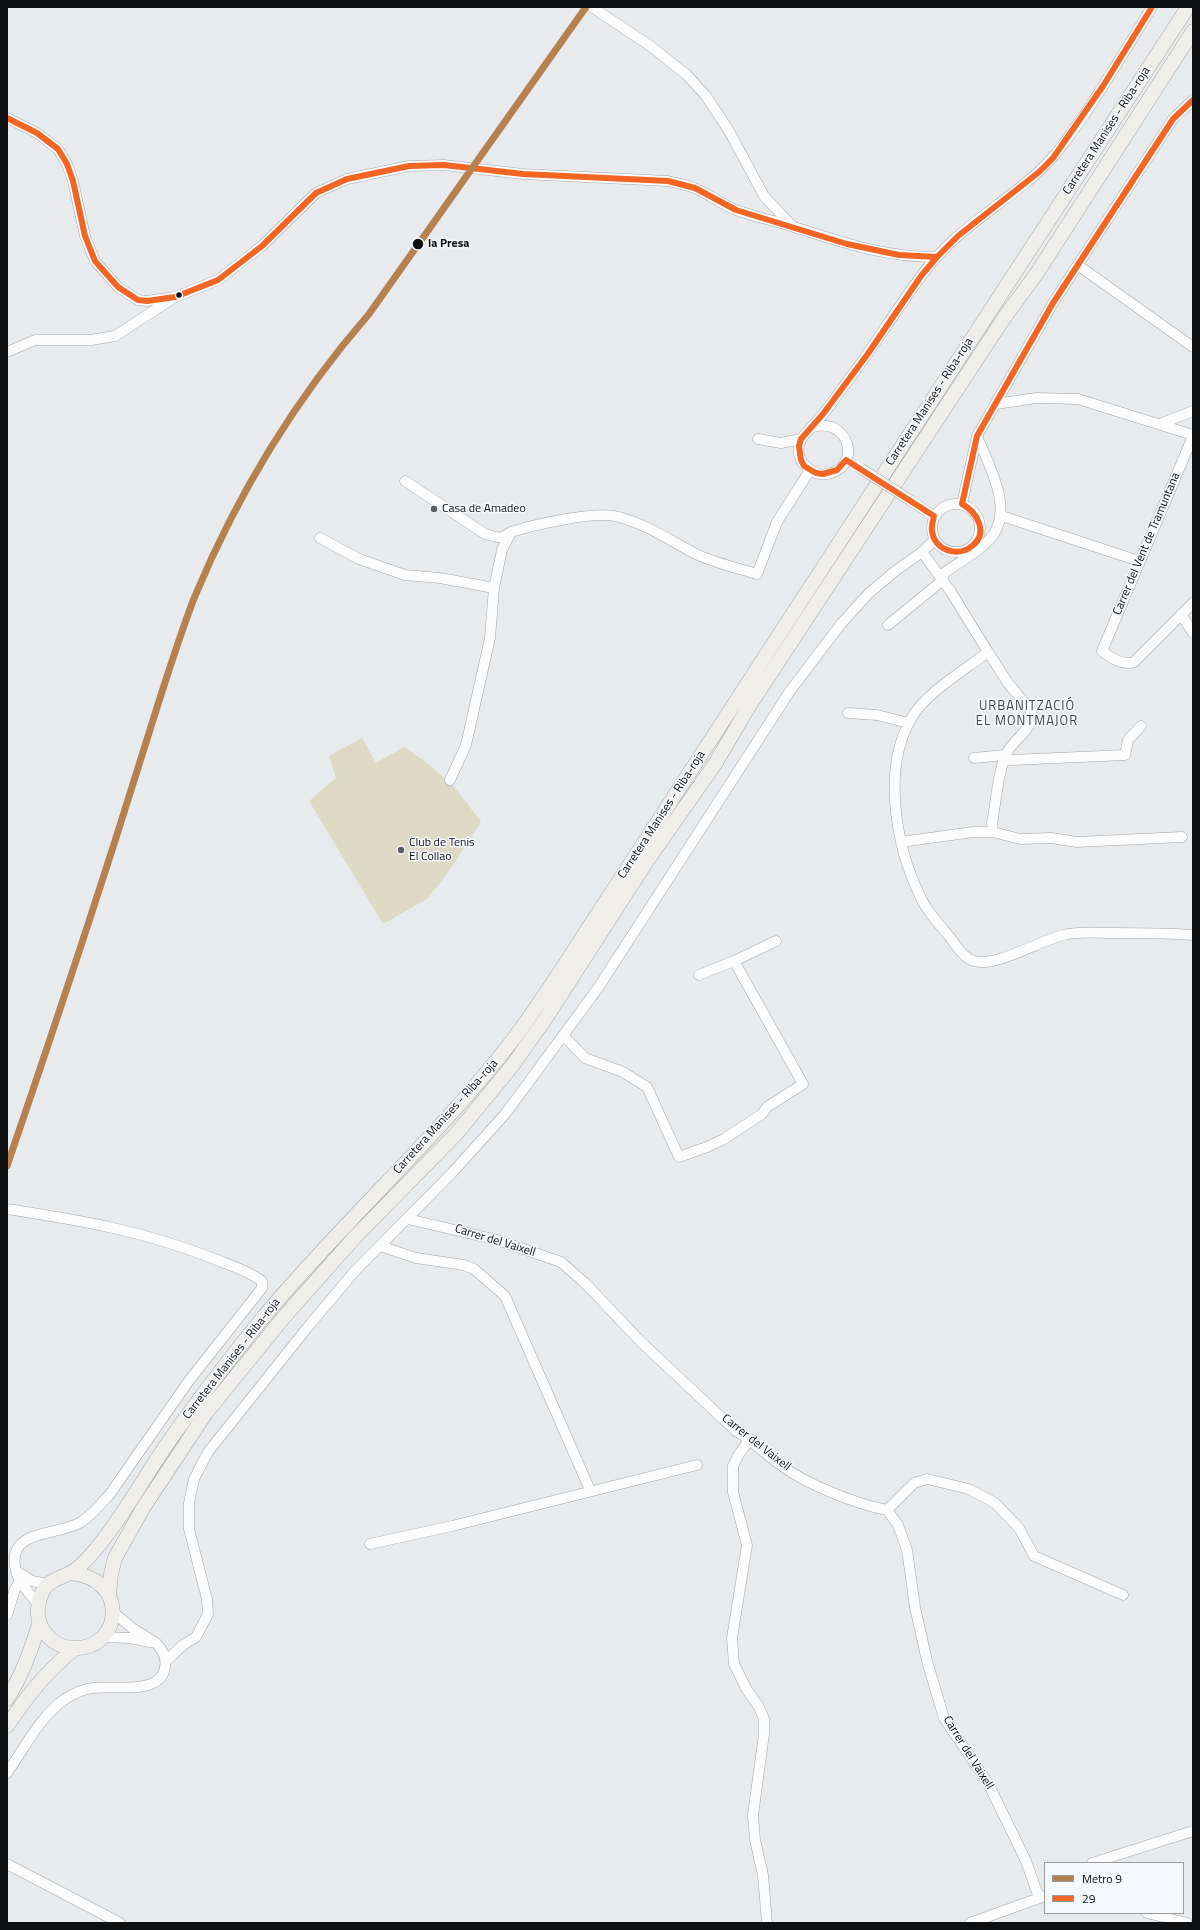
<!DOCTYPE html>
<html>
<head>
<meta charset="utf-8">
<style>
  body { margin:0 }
  #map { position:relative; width:1200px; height:1930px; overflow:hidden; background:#e8ebed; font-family:"Titillium Web",sans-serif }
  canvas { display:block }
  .frame { position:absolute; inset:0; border:8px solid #0f1011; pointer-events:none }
  .legend { position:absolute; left:1044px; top:1862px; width:140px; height:52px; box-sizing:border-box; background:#f5f8fc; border:1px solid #999b9e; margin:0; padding:5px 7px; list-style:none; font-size:12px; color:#0f1011 }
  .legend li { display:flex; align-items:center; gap:8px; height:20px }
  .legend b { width:20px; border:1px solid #999b9e }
</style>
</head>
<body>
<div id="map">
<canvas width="1200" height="1930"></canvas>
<div class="frame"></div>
<ul class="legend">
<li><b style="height:5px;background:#b7814f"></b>Metro 9</li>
<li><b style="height:5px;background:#f26522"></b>29</li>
</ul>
</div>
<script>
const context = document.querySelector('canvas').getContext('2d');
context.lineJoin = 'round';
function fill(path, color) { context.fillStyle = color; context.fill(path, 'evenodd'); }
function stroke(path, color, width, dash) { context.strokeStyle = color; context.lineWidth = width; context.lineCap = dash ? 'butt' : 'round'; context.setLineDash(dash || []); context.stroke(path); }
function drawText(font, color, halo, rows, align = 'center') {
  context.font = font + ' "Titillium Web",sans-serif'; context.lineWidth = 3; context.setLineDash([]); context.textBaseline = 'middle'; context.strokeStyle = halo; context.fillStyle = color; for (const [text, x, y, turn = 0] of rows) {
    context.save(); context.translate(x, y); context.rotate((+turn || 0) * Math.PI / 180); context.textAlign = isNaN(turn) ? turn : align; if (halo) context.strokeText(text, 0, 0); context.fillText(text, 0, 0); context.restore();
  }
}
fill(new Path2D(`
  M362,738L376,763L404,747L430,765L457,790L481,822L444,878L427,899L383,924L309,801L336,778L329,756Z`), '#ddd9c5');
const minor = new Path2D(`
  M592,7L649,45L687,75L706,96L729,131L764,196L792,226
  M7,118L37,133L58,149L67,164L73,181L85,236L95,261L118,287L138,300L147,301L175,297L218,280L262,246L316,193L347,179L409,166L444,165L523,174L668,181C675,183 683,184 689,186C706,191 720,204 736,210C755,217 775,221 794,227C845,243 883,257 937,257
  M1079,266L1193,347
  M7,352L35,340H91L115,336L172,299
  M996,404L1036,398L1078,399L1193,435
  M1160,424L1193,411
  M813,427C848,417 862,464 831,473C823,476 814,474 808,468C799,462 796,450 801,440C804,433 818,421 824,413C846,384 868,354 889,322C910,292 930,259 959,235C989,209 1025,188 1051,159C1064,145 1074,129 1085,114C1108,79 1130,43 1152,7
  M1193,436L1102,651C1111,658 1123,666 1134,662L1193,603
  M758,439L781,443L801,439
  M405,481L485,534L501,538L511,532
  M910,500L934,516
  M932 528a24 24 0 1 1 48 0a24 24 0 1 1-48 0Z
  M962,504L977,436L1053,303L1173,119L1193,100
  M1002,516L1139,561
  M320,538L359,559L405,575L440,578L494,588
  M922,552L951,592L988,652C965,670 925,693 911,719C882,769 896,845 919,894C926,910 938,923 949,936C956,945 963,958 974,961C995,968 1041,940 1063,935C1080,931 1097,933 1114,933C1140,933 1167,933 1193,935
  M943,580L944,573C959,562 977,553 989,540C1016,512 989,466 977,436
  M1181,614L1193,633
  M888,625L943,580
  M988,652L1008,683L1031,711C1036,727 1015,738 1008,751C998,767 996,804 992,823L993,832
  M848,713L877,715L909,723
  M974,758L1005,755
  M1004,759L1011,760L1125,755L1128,740L1141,726
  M450,780L466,745L490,638L494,588L502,550L511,532C533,525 597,510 619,517C646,524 671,541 696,554C715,563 737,568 757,574L777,522L810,470
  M901,842L973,832H993L1020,839L1051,838L1077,842L1182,837
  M699,975L734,961L776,941
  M564,1036L585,1058L623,1072L647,1087L679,1157L707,1147L724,1139L762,1114L767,1107L803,1084L734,961
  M7,1209C79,1220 144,1231 212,1258C229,1265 247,1270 262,1281V1288L188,1382L110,1494C101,1504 92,1515 81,1522C57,1537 5,1528 16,1571
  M408,1219L497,1240L561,1262L586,1284L641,1342L736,1431C753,1441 766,1455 782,1466C808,1485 856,1504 887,1510L898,1525L907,1550L915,1607L927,1661L944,1718L988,1783L1026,1861L1039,1898
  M380,1246L416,1258L464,1265L474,1269L505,1296L590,1490
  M750,1439L739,1454L733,1466V1492L747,1545L732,1638L734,1664L747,1690L759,1707L764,1719V1734L753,1815L755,1840L763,1875L767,1923
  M887,1510L914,1483L927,1479L969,1489L995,1503L1019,1528L1034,1556L1123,1595
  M370,1544L452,1526L697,1465
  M38,1604L20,1582L16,1571L32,1581L48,1584
  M7,1615L15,1589L20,1582
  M103,1637L129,1638L156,1643L132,1628L113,1612
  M166,1661L183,1645L196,1637L208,1614L207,1599L189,1529V1503L194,1479L208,1452L307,1328L354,1272L452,1173L506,1113L598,988L790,691L841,624L868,594L894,572L922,552L934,540
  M7,1773C24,1749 40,1716 65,1699C73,1694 83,1689 93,1688C113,1685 161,1696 165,1667C167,1657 163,1650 156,1643
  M1092,1863L1193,1831
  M7,1864L120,1923
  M1147,1913L1187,1923
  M970,1923L1045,1896`);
const secondary = new Path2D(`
  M71,1573C129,1579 122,1646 78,1648C51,1650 31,1624 40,1598C46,1579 58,1580 72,1572C81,1567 89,1557 96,1549C121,1519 141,1483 163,1450C194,1405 227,1362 261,1320C342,1222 438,1138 515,1037C550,990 580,940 612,892C663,813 715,734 766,655C906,439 1048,223 1188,7
  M109,1594L111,1574L115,1558L143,1508L206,1413L284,1317L355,1237L457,1133L512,1066L546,1018L647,861L715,764L748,708L1004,318L1037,273L1193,31
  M7,1699C22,1676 31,1651 39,1624
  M7,1726C28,1695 45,1673 74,1649`);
stroke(minor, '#a3a5a7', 11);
stroke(secondary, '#a3a5a7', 15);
stroke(minor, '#fcfcfc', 10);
stroke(secondary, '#efeeeb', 14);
const minorBridge = new Path2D(`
  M860,468L910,500`);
stroke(minorBridge, '#a3a5a7', 11, []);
stroke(minorBridge, '#fcfcfc', 10);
stroke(new Path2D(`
  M1152,7L1103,86L1053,158L1039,172L958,236L937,257L921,276L867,355L823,414L801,439L799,446L801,460L804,466L816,473L823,474L837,470L846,460L934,516C933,521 931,527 932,531C934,550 958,558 972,546C989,533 977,512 962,504L977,436L1053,303L1173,119L1193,100
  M7,118L37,133L58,149L67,164L73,181L85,236L95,261L118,287L138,300L147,301L175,297L218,280L262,246L316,193L347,179L409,166L444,165L523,174L668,181L695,188L736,210L847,244L899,255L937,257`), '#f26522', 6);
stroke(new Path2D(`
  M7,1166C44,1058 80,950 115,841C130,793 145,746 160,698C171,664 182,629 195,596C238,493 296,398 369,314L586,7`), '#b7814f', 7);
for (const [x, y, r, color] of [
  [418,244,6,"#0f1011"],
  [179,295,3.5,"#0f1011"],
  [434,509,4,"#5b5d5e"],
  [401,850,4,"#5b5d5e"]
]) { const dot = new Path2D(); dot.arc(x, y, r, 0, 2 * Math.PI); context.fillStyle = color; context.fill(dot); stroke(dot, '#f5f8fc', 1.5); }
drawText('12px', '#0f1011', '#f5f8fc', [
  ["Carretera Manises - Riba-roja",1107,131,-57],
  ["Carretera Manises - Riba-roja",930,402,-57],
  ["Carrer del Vent de Tramuntana",1147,544,-67],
  ["Carretera Manises - Riba-roja",662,815,-57],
  ["Carretera Manises - Riba-roja",446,1117,-48],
  ["Carrer del Vaixell",495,1241,17],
  ["Carretera Manises - Riba-roja",232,1359,-52],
  ["Carrer del Vaixell",756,1443,38],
  ["Carrer del Vaixell",968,1753,58]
]);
drawText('bold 12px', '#0f1011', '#f5f8fc', [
  ["la Presa",428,244]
], 'left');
drawText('12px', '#0f1011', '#f5f8fc', [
  ["Casa de Amadeo",442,509],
  ["Club de Tenis",409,843],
  ["El Collao",409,857]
], 'left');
context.letterSpacing = '1px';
drawText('13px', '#424447', '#f5f8fc', [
  ["URBANITZACIÓ",1027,707],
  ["EL MONTMAJOR",1027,722]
]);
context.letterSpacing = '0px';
</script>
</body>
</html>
